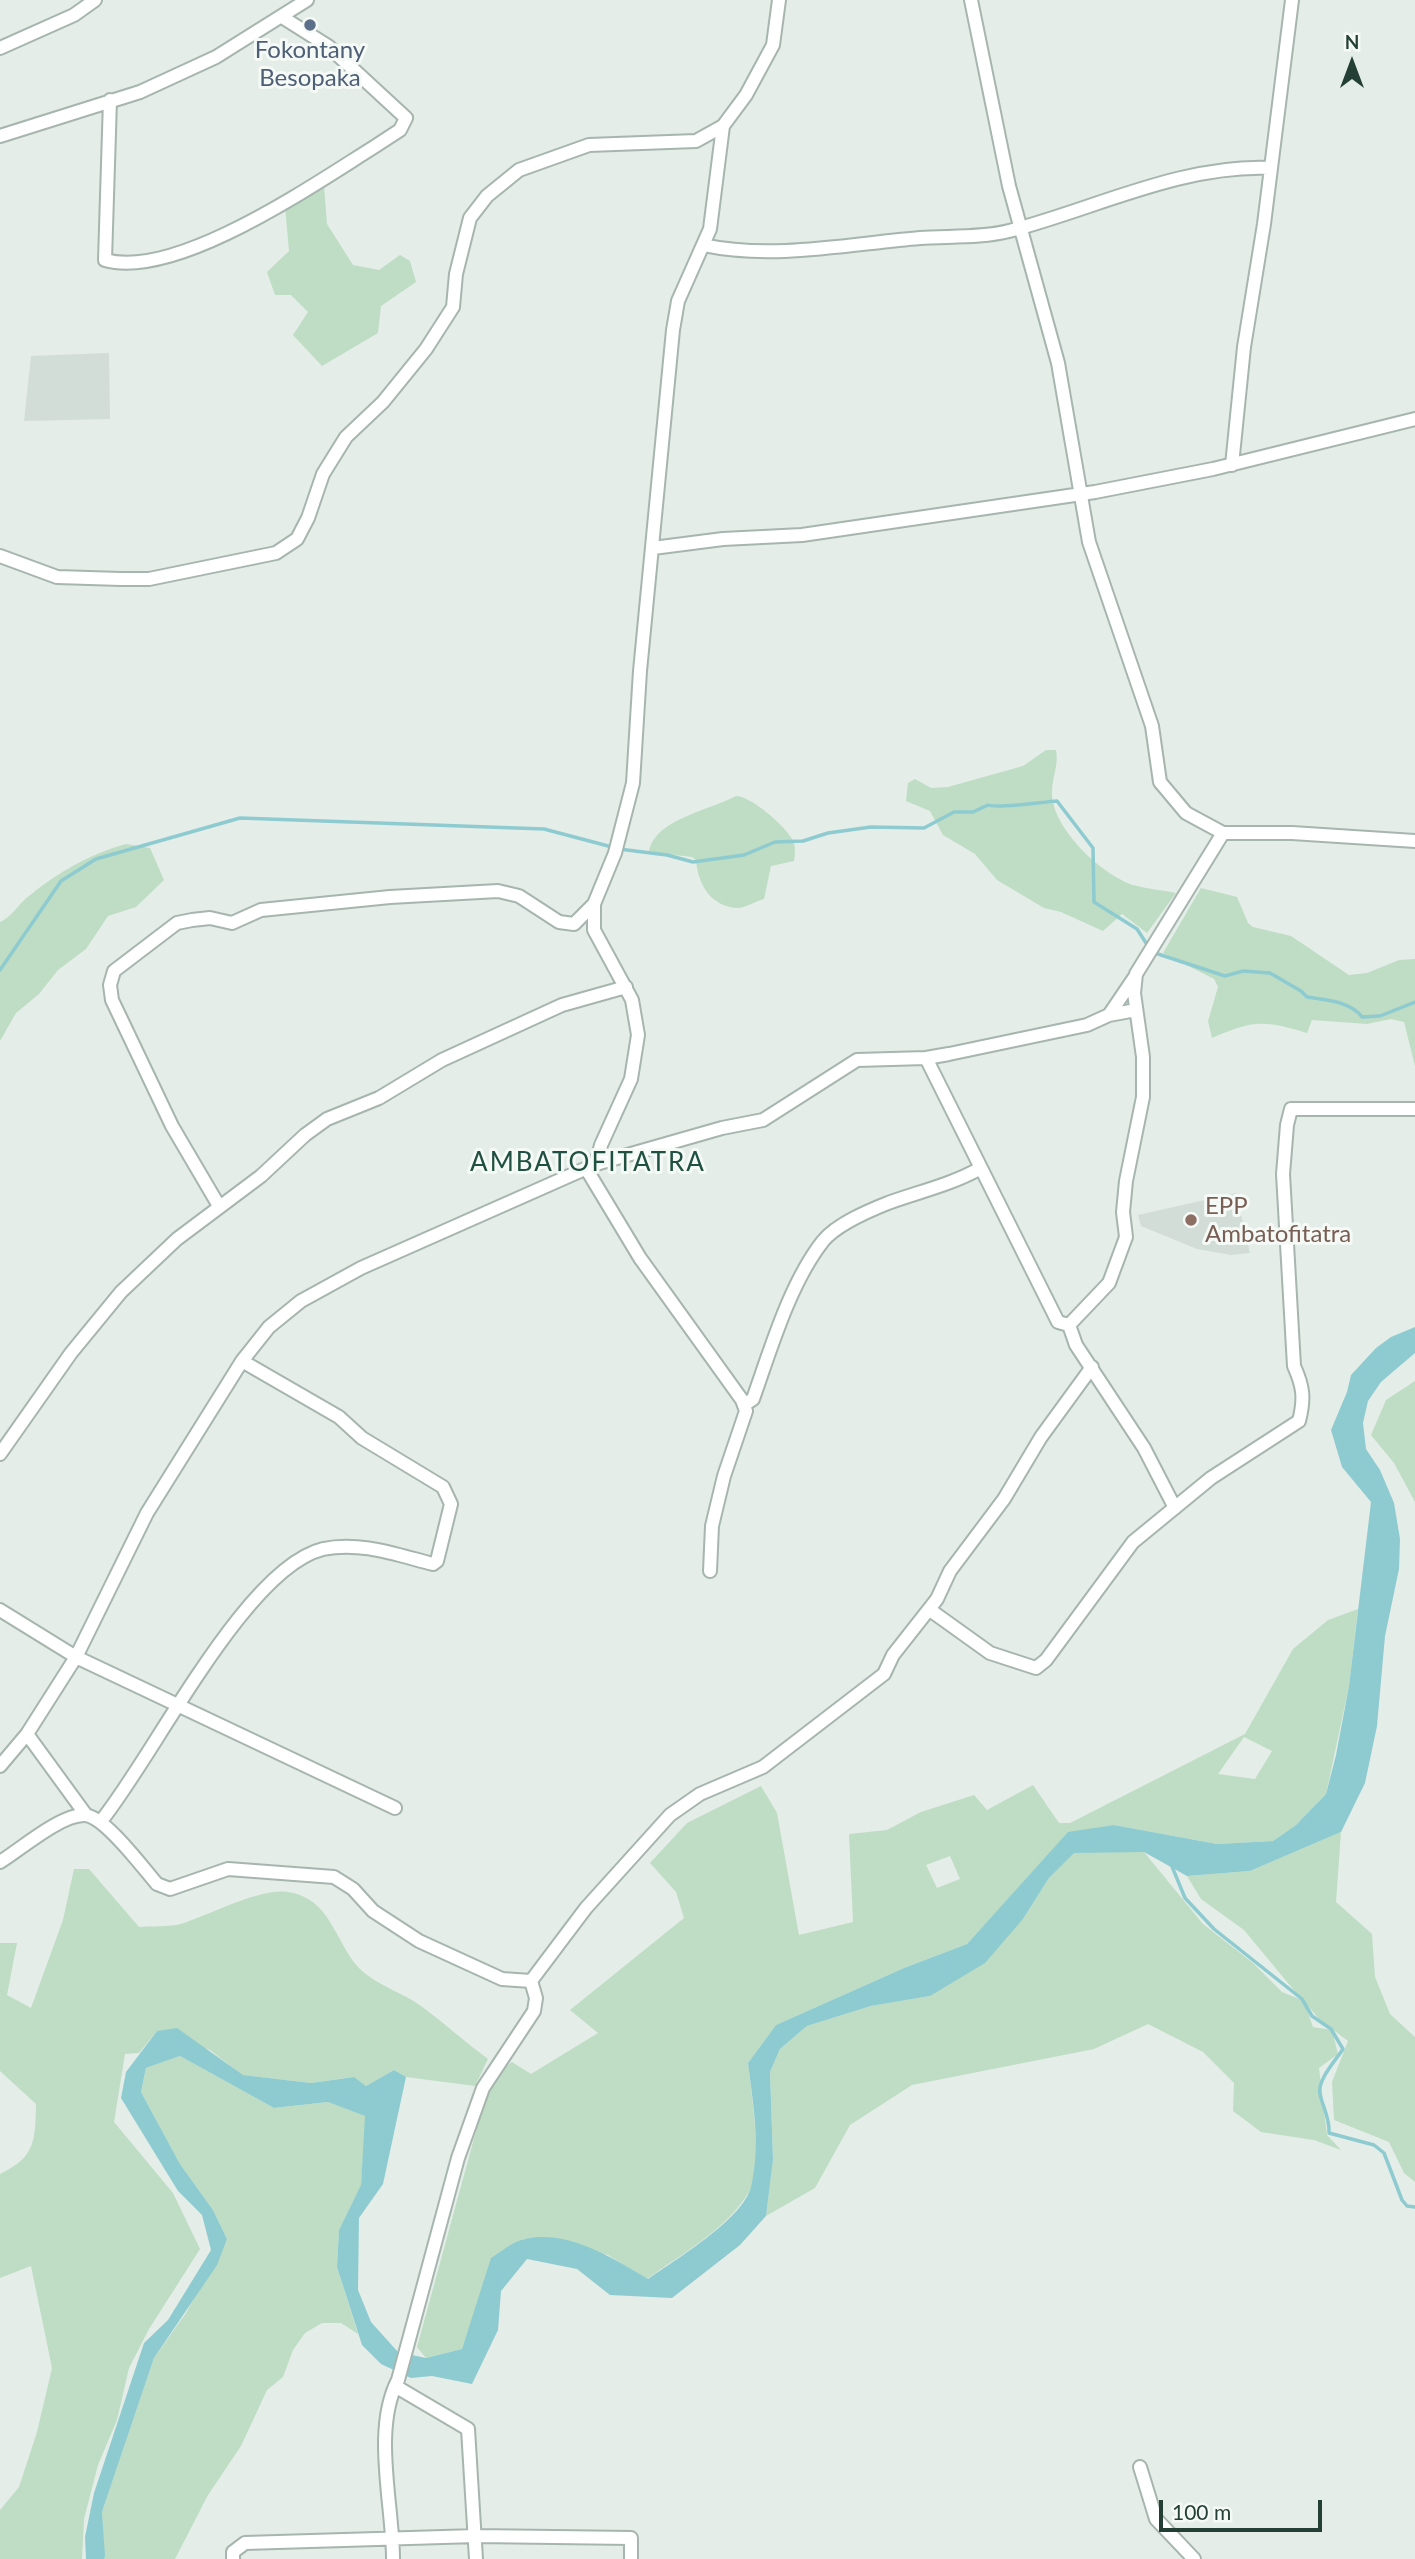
<!DOCTYPE html>
<html>
<head>
<meta charset="utf-8">
<style>
  body { margin:0 }
  #map { position:relative; width:1415px; height:2559px; overflow:hidden; background:#e4ede8; font-family:Lato,sans-serif }
  canvas { display:block }
  .north { position:absolute; left:1317px; top:28px; width:70px; height:70px; -webkit-text-stroke:5px #f5faf7; paint-order:stroke; rotate:0deg; font-size:19px; font-weight:700; line-height:28px; text-align:center; color:#243f35 }
  .north::after { content:''; display:block; margin:auto; width:24px; height:32px; background:#243f35; clip-path:polygon(50% 0,100% 100%,50% 72%,0 100%) }
  .scale { position:absolute; left:1159px; top:2500px; width:163px; height:32px; box-sizing:border-box; border:4px solid #243f35; border-top:0; padding-left:9px; font-size:21px; line-height:24px; white-space:nowrap; color:#243f35; -webkit-text-stroke:5px #f5faf7; paint-order:stroke }
</style>
</head>
<body>
<div id="map">
<canvas width="1415" height="2559"></canvas>
<div class="north">N</div>
<div class="scale">100 m</div>
</div>
<script>
const context = document.querySelector('canvas').getContext('2d');
context.lineJoin = 'round';
function fill(path, color) { context.fillStyle = color; context.fill(path, 'evenodd'); }
function stroke(path, color, width, dash) { context.strokeStyle = color; context.lineWidth = width; context.lineCap = dash ? 'butt' : 'round'; context.setLineDash(dash || []); context.stroke(path); }
function drawText(font, color, halo, rows, align = 'center') {
  context.font = font + ' Lato,sans-serif'; context.lineWidth = 6; context.setLineDash([]); context.textBaseline = 'middle'; context.strokeStyle = halo; context.fillStyle = color; for (const [text, x, y, turn = 0] of rows) {
    context.save(); context.translate(x, y); context.rotate((+turn || 0) * Math.PI / 180); context.textAlign = isNaN(turn) ? turn : align; if (halo) context.strokeText(text, 0, 0); context.fillText(text, 0, 0); context.restore();
  }
}
fill(new Path2D(`
  M109,353L110,419L24,421L31,356Z
  M1236,1193L1250,1253L1231,1255L1197,1249L1141,1226L1138,1215Z`), '#d2ddd7');
fill(new Path2D(`
  M324,186L327,224L353,265L379,270L400,255L410,261L416,282L381,306L378,333L322,366L293,335L308,312L291,295H275L267,272L289,251L285,206Z
  M1046,750H1056C1059,765 1052,777 1052,792C1051,828 1102,875 1133,885C1147,889 1162,890 1176,893L1147,933L1122,914L1103,931L1061,912L1044,908L997,880L975,854L943,835L930,811L906,801L908,783L915,779L931,788L948,787L1023,766Z
  M736,796C751,796 785,826 792,839C796,845 795,855 794,861L771,866L764,899C756,901 745,908 737,908C710,906 698,884 696,860L692,857L649,852C654,819 711,810 736,796Z
  M126,844L150,848L164,880L136,907L108,916L86,949L58,970L39,994L16,1013L0,1041V922C12,917 18,904 29,896C58,872 90,854 126,844Z
  M1201,888L1237,897L1248,923L1253,927L1291,936L1349,975L1367,973L1399,960L1415,959V1066L1404,1022L1391,1019L1367,1024L1312,1020L1307,1033C1263,1020 1253,1020 1212,1038L1208,1021L1218,987L1214,979L1163,953Z
  M1415,1381V1502L1394,1463L1371,1435L1386,1400Z
  M1358,1609L1349,1686L1326,1794L1296,1825L1273,1841L1217,1844L1114,1825L1068,1833L967,1944L904,1968L776,2025L748,2063C751,2091 764,2168 749,2192C726,2230 683,2253 647,2279L608,2255L523,2239L477,2305L462,2349L426,2358L417,2347L481,2113L495,2074L512,2062L531,2074L598,2033L570,2010L684,1918L676,1892L650,1863L687,1823L761,1786L777,1813L799,1935L853,1922L849,1834L887,1830L921,1812L974,1795L987,1810L1033,1785L1059,1823H1070L1245,1734L1293,1649L1328,1620ZM1244,1737L1272,1751L1255,1779L1218,1774ZM950,1856L960,1879L937,1888L926,1865Z
  M1341,1832L1336,1902L1372,1934L1375,1977L1390,2014L1415,2037V2182L1404,2173L1389,2142L1334,2120L1332,2082L1348,2041L1319,2019L1304,2001L1313,2027L1332,2030L1338,2054L1319,2068L1327,2135L1341,2150L1314,2140L1261,2132L1233,2111L1234,2083L1203,2052L1148,2024L1094,2049L912,2085L850,2125L815,2188L766,2216L773,2160L770,2072L780,2049L807,2026L871,2006L930,1996L1023,1919L1049,1878L1074,1852H1144L1203,1924L1253,1963L1282,1992L1302,2000L1244,1930L1201,1899L1187,1876L1250,1871Z
  M74,1869H89L139,1927C153,1926 168,1927 181,1924C210,1915 259,1888 288,1892C330,1898 335,1941 358,1967C375,1985 402,1992 421,2006C444,2023 465,2042 488,2059L475,2086L406,2077L394,2070L366,2086L353,2077L311,2083L242,2075L210,2050L157,2031L139,2053L125,2054L114,2122L173,2193L200,2249L149,2329L129,2368L117,2420L98,2465L84,2519L82,2559H0V2510L19,2487L37,2432L52,2368L31,2266L0,2278V2174C36,2157 35,2140 36,2104L0,2071V1943H17L7,1995L31,2008L63,1920Z
  M180,2056L274,2108L328,2102L366,2116L361,2186L339,2230L337,2267L358,2334L341,2323H322L305,2333L293,2350L283,2377L267,2390L241,2446L208,2495L175,2559H104L102,2512L154,2358L186,2313L227,2239L213,2210L180,2164L141,2092L146,2068Z`), '#beddc4');
fill(new Path2D(`
  M1415,1327V1353L1381,1382L1368,1401L1363,1423L1366,1449L1380,1470L1394,1503L1400,1539L1399,1569L1385,1636L1377,1726L1365,1783L1341,1832L1250,1871L1187,1876L1144,1852L1074,1853L1049,1878L1023,1919L985,1963L930,1996L871,2006L807,2026L780,2049L770,2072L773,2160L766,2216L740,2245L672,2298L610,2295L577,2269L527,2259L501,2291L498,2330L472,2384L432,2376L411,2378L381,2364L362,2345L337,2267L339,2230L361,2185L365,2116L328,2102L274,2108L180,2056L146,2068L141,2092L180,2164L213,2210L227,2239L217,2265L154,2358L102,2512L105,2556L104,2559H86L85,2537L94,2493L144,2343L168,2320L211,2250L202,2215L178,2191L121,2098L126,2072L157,2031L177,2028L243,2075L311,2083L354,2077L366,2086L394,2070L406,2077L383,2184L359,2218L358,2290L371,2322L398,2352L426,2358L462,2349L491,2258C501,2252 513,2241 525,2239C567,2229 613,2258 648,2279C675,2260 743,2219 751,2187C761,2146 753,2104 748,2063L776,2025L904,1968L967,1944L1068,1832L1114,1825L1217,1844L1273,1841L1296,1825L1326,1794L1336,1755L1349,1686L1371,1502L1342,1467L1331,1430L1347,1392L1351,1375L1376,1348L1391,1337Z`), '#8ecbd0');
stroke(new Path2D(`
  M619,849L667,855L693,862L744,855L775,842L803,841L828,833L871,827L924,828L954,812H973L988,805C998,809 1042,802 1057,801L1093,848L1094,902L1137,929L1148,946
  M1155,953L1225,976L1243,971L1270,973L1301,991L1307,997C1325,1000 1350,1001 1362,1017L1380,1016L1415,1002
  M0,970L61,881L96,859L240,818L544,829L612,847
  M1171,1864L1185,1898L1214,1929L1302,1999L1312,2016L1331,2029L1343,2049C1336,2060 1317,2080 1320,2094C1323,2108 1330,2118 1329,2133L1374,2145L1384,2153L1402,2200L1407,2206L1415,2207`), '#8ecbd0', 3.5);
const minor = new Path2D(`
  M971,0L1009,186L1058,363L1089,542L1152,726L1160,782L1186,813L1223,833L1136,974L1134,993L1143,1057V1097L1126,1181L1123,1212L1126,1237L1109,1283L1069,1325L1076,1345L1144,1448L1175,1508
  M0,48L74,15L95,0
  M110,100L105,260C176,280 313,185 374,147L400,130L406,118L328,46L282,17
  M0,136L140,92L216,57L307,0
  M703,245C773,260 849,244 920,238C948,236 982,238 1009,231C1094,209 1182,164 1271,168
  M1232,465L1244,347L1264,224L1292,0
  M653,548L723,539L802,535L1095,492L1213,469L1415,419
  M0,556L57,577L121,579H149L276,553L297,539L308,518L323,474L346,437L383,402L426,349L453,307L456,274L470,218L487,196L519,170L589,145L696,141L723,126
  M1223,833H1292L1415,841
  M1109,1015L1134,978
  M926,1058L1058,1322L1069,1325
  M596,1164L722,1128L763,1120L857,1060L926,1058L949,1054L1087,1025L1109,1015L1136,1010
  M587,1170L640,1258L742,1400L746,1411L724,1476L712,1526L710,1571
  M219,1206L172,1126L112,1000L110,985L114,971L177,923L192,920L210,918L232,923L261,910L390,897L498,891L519,896L559,922L574,924L594,904
  M744,1405L753,1399C771,1348 790,1283 823,1241C837,1224 868,1211 888,1203C918,1192 950,1185 979,1169
  M0,1454L71,1353L121,1292L177,1239L261,1176L305,1135L327,1119L379,1098L442,1060L562,1005L626,987
  M0,1610L76,1657L395,1808
  M930,1610L990,1653L1036,1668L1046,1660L1133,1542L1211,1478L1299,1421C1305,1398 1303,1386 1294,1366L1283,1174L1287,1125L1291,1109H1415
  M27,1734L86,1815
  M0,1766L27,1734L76,1657L147,1513L242,1361L269,1327L301,1301L361,1268L596,1164L601,1145L631,1079L638,1035L632,1000L594,930V904L615,853L633,783L640,671L673,330L678,301L710,229L723,126L746,95L773,45L779,0
  M101,1821C154,1756 245,1568 323,1549C360,1541 397,1555 433,1564L437,1561L451,1504L443,1487L362,1438L339,1417L242,1361
  M0,1862C21,1849 60,1815 84,1815C104,1815 143,1868 157,1884L170,1889L228,1869L334,1877L353,1889L373,1911L419,1941L502,1979L531,1981
  M395,2386L468,2429L476,2559
  M1140,2467L1156,2519L1194,2559
  M233,2559V2552L245,2543L476,2536L631,2538V2559
  M393,2559C393,2504 372,2430 398,2380L458,2158L483,2088L534,2011L536,1998L531,1981L586,1908L670,1815L700,1794L763,1767L884,1674L893,1655L937,1599L950,1571L1004,1499L1041,1437L1092,1367`);
stroke(minor, '#a7b5af', 16);
stroke(minor, '#fff', 12);
for (const [x, y, r, color] of [
  [310,25,7,"#5c6f8a"],
  [1191,1220,7,"#8d6e63"]
]) { const dot = new Path2D(); dot.arc(x, y, r, 0, 2 * Math.PI); context.fillStyle = color; context.fill(dot); stroke(dot, '#f5faf7', 2.5); }
drawText('24px', '#4e5e75', '#f5faf7', [
  ["Fokontany",310,50],
  ["Besopaka",310,78]
]);
drawText('24px', '#785e54', '#f5faf7', [
  ["EPP",1205,1206],
  ["Ambatofitatra",1205,1234]
], 'left');
context.letterSpacing = '2px';
drawText('26px', '#205041', '#f5faf7', [
  ["AMBATOFITATRA",588,1163]
]);
context.letterSpacing = '0px';
</script>
</body>
</html>
